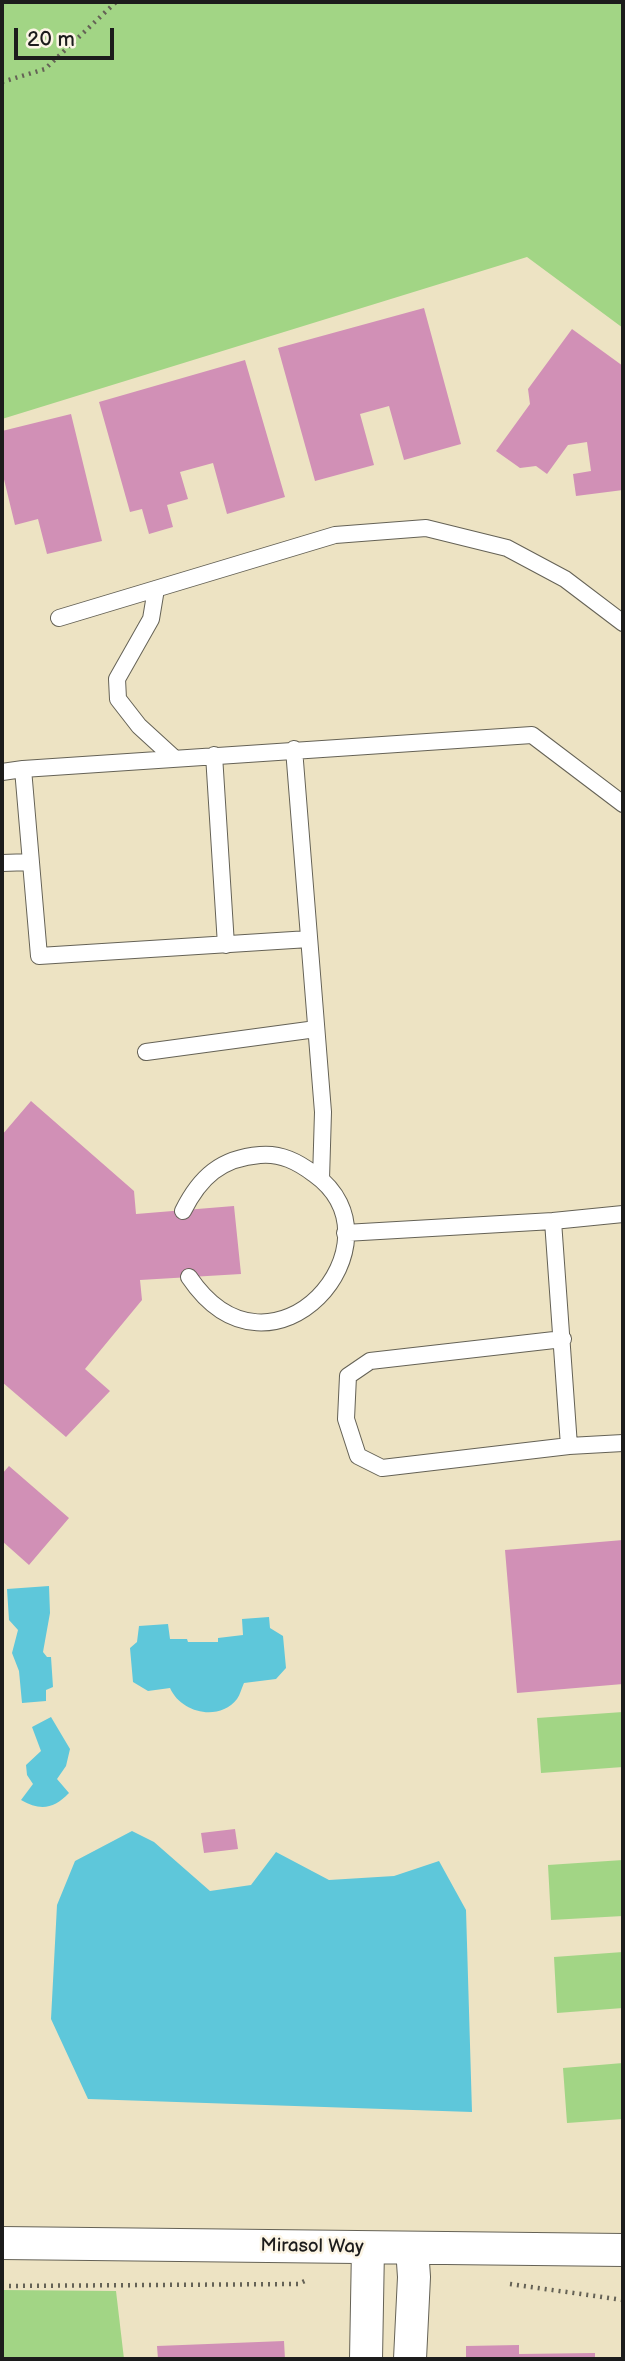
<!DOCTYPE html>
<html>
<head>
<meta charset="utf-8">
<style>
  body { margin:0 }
  #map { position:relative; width:625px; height:2361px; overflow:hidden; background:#ede3c3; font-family:"Balsamiq Sans",sans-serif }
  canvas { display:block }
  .frame { position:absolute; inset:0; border:4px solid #1c1c1c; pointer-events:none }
  .scale { position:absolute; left:14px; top:28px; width:100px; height:32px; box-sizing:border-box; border:4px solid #1c1c1c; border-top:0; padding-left:9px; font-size:21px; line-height:24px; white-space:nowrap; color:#1c1c1c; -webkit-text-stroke:5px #fcf5e5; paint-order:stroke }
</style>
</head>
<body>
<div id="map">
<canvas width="625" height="2361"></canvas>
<div class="frame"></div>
<div class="scale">20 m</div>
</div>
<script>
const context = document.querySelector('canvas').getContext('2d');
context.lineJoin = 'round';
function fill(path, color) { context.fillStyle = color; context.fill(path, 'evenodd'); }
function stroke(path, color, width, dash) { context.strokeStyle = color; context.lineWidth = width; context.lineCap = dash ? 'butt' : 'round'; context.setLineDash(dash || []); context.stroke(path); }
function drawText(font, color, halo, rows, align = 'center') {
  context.font = font + ' "Balsamiq Sans",sans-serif'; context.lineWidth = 5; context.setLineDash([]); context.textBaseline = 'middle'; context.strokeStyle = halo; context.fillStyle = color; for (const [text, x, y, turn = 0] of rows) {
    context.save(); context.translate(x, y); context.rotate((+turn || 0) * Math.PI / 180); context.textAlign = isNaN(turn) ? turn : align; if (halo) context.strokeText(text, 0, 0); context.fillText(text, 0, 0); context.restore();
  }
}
fill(new Path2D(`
  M2,2H623V328L527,257L2,419Z
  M623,1712V1767L541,1773L537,1718Z
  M623,1860V1916L551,1920L548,1865Z
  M623,1952V2008L557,2013L554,1957Z
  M623,2063V2119L567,2123L563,2068Z
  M2,2290L116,2291L124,2359H2Z`), '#a2d585');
fill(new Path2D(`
  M49,1586L50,1613L43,1652L47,1657H51L53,1687L46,1690V1701L22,1703L19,1671L12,1653L18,1630L9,1620L7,1589Z
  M269,1617L270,1628L283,1636L286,1668L276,1679L244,1683C242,1687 240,1695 237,1699C219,1722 181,1713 170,1688L148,1691L133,1682L130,1648L137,1642L139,1626L168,1624L170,1639H187L188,1642H218V1638L243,1635L242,1619Z
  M51,1717L70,1749L66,1766L57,1779L69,1793C54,1809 40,1811 21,1800L33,1784L27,1775L26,1765L41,1751L32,1727Z
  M132,1831L154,1842L210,1891L251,1885L276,1852L329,1880L394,1876L439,1861L466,1910L472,2112L88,2099L51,2019L57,1905L75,1861Z`), '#5ec7da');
fill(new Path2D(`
  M424,308L461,444L404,460L389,406L360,414L374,465L315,481L278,348Z
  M572,329L623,366V490L576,496L573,474L591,471L587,442L568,445L547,474L536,466L520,468L496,451L530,404L528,389Z
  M245,360L285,497L227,514L213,463L180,472L188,499L167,505L173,527L149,534L142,509L130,512L99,402Z
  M71,414L102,541L47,554L38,519L15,525L2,471V431Z
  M31,1101L134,1191L136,1214L234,1206L241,1274L140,1280L142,1300L85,1369L110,1391L66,1437L2,1382V1135Z
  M9,1466L69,1518L29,1565L2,1541V1474Z
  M623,1540V1684L517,1693L505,1550Z
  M235,1829L238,1849L204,1853L201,1833Z
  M284,2341L285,2359H158L157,2346Z
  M519,2345V2354L595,2353V2359H466V2346Z`), '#d190b6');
const service = new Path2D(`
  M156,589L151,619L117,679L118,699L139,726L174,758
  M59,618L335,535L426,528L507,548L565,579L623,623
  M294,749L323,1112L321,1179
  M214,755L226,945
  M2,772L23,769
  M2,863L31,862
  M309,939L39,956L23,769L532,735L623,804
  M146,1052L316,1029
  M183,1211C200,1177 221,1158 260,1155C281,1153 298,1162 314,1174C409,1242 272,1400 189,1277
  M553,1221L623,1214
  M345,1233L553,1221L569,1446L382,1468L358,1456L346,1419L348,1376L370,1361L563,1339
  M569,1446L623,1443`);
const minor = new Path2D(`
  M2,2243L623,2250
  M366,2359L368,2248
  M410,2359L414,2277L412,2248`);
stroke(service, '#656256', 18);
stroke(minor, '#656256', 34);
stroke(new Path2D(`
  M2,82L45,69L116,2
  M510,2284L623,2300
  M2,2286L298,2284L307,2280`), '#656256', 4.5, [2, 5]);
stroke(service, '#fff', 16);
stroke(minor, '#fff', 32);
drawText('19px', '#1c1c1c', '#fcf5e5', [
  ["Mirasol Way",312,2247,1]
]);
</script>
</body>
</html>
